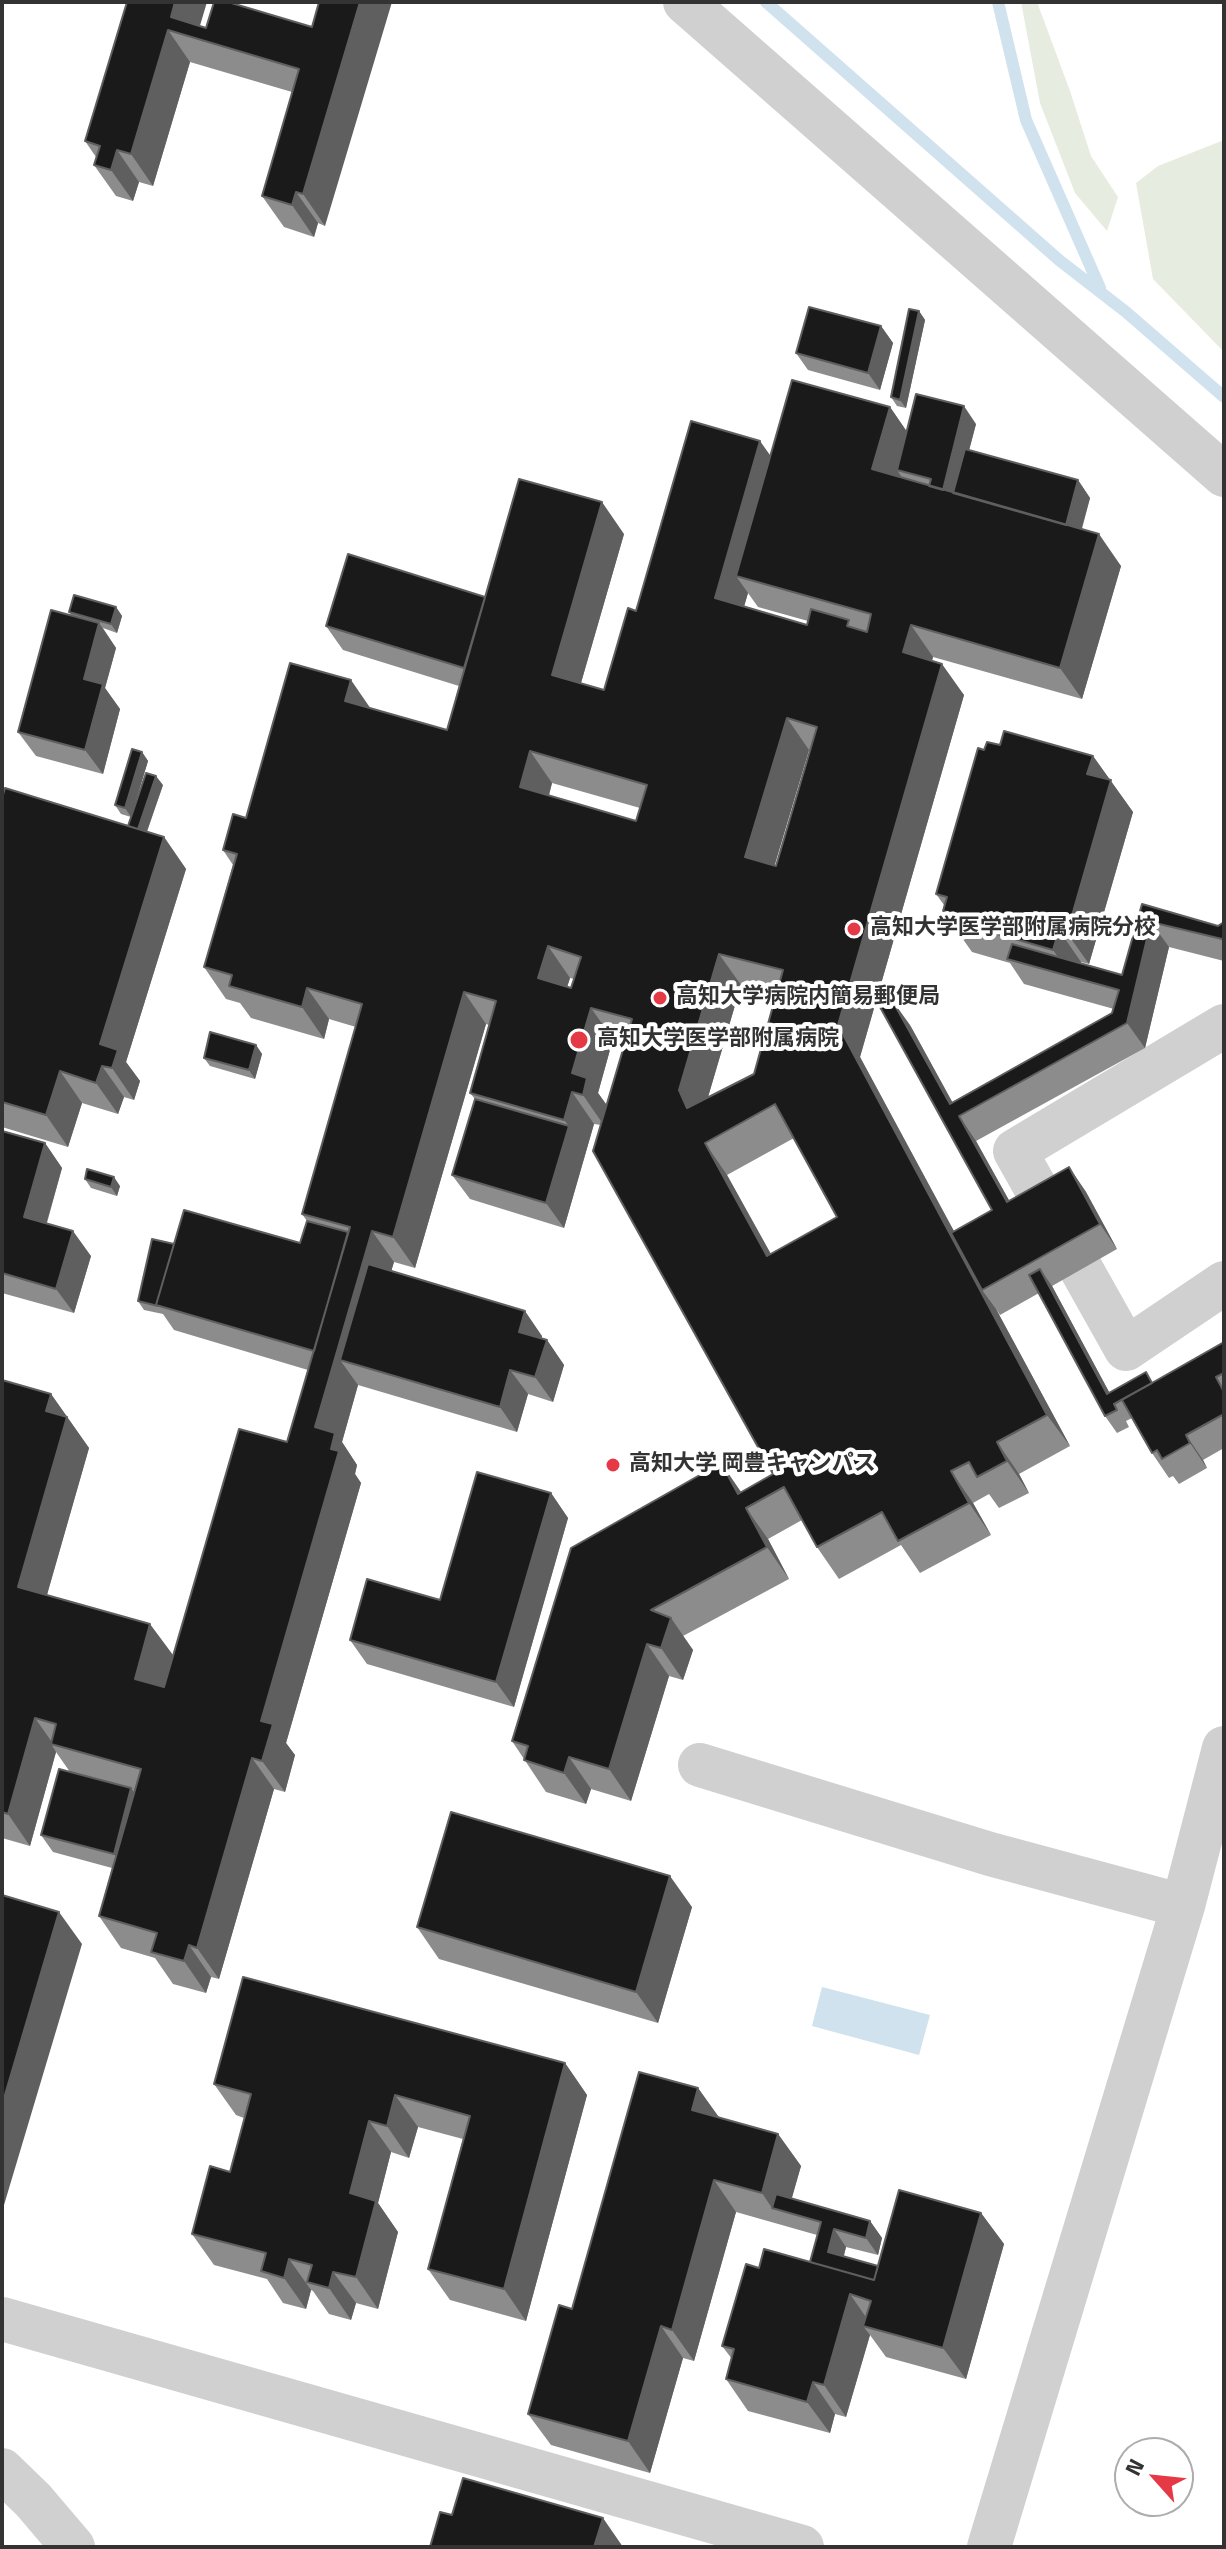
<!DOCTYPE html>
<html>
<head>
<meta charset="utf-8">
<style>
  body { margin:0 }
  #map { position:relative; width:1226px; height:2549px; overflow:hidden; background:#fff; font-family:"Titillium Web",sans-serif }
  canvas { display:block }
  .frame { position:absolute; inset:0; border:4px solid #333; pointer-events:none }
  .north { position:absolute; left:1114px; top:2437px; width:80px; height:80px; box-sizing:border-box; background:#fff; border:2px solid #adadad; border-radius:50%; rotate:297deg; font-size:22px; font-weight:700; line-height:32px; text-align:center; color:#333 }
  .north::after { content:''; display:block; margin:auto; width:28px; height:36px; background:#e63946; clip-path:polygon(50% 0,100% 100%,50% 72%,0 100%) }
</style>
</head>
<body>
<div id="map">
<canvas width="1226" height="2549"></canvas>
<div class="frame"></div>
<div class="north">N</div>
</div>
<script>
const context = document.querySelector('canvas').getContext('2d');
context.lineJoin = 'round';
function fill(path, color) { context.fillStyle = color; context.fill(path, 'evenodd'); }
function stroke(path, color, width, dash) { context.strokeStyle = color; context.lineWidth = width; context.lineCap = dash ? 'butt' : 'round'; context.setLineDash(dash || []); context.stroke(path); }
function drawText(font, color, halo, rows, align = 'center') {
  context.font = font + ' "Titillium Web","Noto Sans JP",sans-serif'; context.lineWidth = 8; context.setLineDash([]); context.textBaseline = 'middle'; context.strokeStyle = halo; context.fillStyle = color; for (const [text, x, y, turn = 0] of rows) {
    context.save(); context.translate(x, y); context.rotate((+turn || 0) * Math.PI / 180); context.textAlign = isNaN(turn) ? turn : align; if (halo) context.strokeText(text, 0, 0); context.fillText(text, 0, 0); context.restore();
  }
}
fill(new Path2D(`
  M1021,2H1037L1070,91L1091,156L1118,197L1107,231L1075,193L1040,103Z
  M1224,140V352L1153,279L1136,183L1158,166Z`), '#e6ecdf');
fill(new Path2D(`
  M822,1987L930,2015L919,2055L812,2026Z`), '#cfe2ee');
stroke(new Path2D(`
  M766,2L1059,260L1126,312L1224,397
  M998,2L1026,120L1100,288`), '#cfe2ee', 12);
stroke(new Path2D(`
  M685,2L1224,475
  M1224,1026L1015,1151L1126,1349L1224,1283
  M700,1765L990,1854L1183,1906
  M2,2319L802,2547
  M2,2470L33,2500L73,2547
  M989,2547L1183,1906L1224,1748`), '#d0d0d0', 44);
fill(new Path2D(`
  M127,2L206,28L312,27L325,226L318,223L314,237L284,227L262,196L292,92L190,62L153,186L139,182L133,201L116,196L94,165L96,157L85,141Z
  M919,311L925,320L906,408L897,406L891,397Z
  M881,326L893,343L880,390L808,370L796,353Z
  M890,407L907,432L976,424L969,450L1078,480L1090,498L1082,529L1121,566L1082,699L933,657L932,661L964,695L860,1057L954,1231L992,1210L910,1025L952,1102L1112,1013L1114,1009L1024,984L1010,963L972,952L943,911L944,905L936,894L984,750L1000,745L1093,756L1133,812L1089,964L1081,962L1080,963L1122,975L1142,904L1218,926L1224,922V961L1169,947L1145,1048L976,1141L1009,1201L1069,1167L1086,1192L1117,1249L1052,1286L1109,1392L1153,1382L1224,1342V1448L1203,1460L1207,1468L1179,1484L1173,1476L1169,1478L1152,1453L1132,1418L1126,1421L1129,1427L1117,1433L1105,1416L1039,1293L1000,1315L996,1309L1070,1446L1019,1474L1029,1493L999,1508L989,1494L973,1503L991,1535L920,1573L901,1545L839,1579L817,1547L802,1520L768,1539L789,1579L683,1636L693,1650L683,1680L669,1676L631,1801L591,1789L586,1804L546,1792L512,1741L721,1463L741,1492L773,1474L601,1125L594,1124L564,1228L470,1199L452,1175L475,1099L470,1093L489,1025L486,1024L415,1268L394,1262L391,1271L542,1336V1339L547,1340L564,1365L553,1402L528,1394L517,1432L358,1385L342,1442L357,1465L355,1474L361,1483L286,1743L295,1755L285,1792L274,1789L219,1979L211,1977L206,1993L173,1984L155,1958L121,1948L99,1916L112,1868L53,1852L41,1835L70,1772L56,1752L30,1846L2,1838V1380L51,1394L89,1448L47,1595L173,1655L164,1687L287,1442L308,1370L174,1330L163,1314L144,1310L138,1301L174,1244L300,1243L307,1221L302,1214L356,1027L329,1019L324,1039L251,1018L240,1003L226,999L204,967L233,865L223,850L246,818L370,708L447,730L459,686L343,650L326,626L485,597L624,534L581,683L604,690L636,611L770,455ZM748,593L758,607L808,621L807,625L744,607ZM809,750H810L776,866L774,865ZM552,783L640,808L636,821L549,796ZM570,978L574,979L571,988L567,987ZM741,985L776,994L754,1074L708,1097ZM613,1039L625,1043L607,1105L598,1093ZM794,1138L837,1217L771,1254L727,1175Z
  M116,607L122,616L117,633L103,628L116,648L105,688L120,709L103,774L36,756L18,732L72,616L69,612Z
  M142,752L148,761L131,817L121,814L115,805Z
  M163,785L147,832L164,837L186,869L126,1062L140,1081L134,1100L124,1097L118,1114L82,1103L68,1147L2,1127V798L128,826Z
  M256,1045L262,1054L255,1079L210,1066L204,1058Z
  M2,1131L45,1143L62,1168L47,1223L91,1256L74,1313L2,1293Z
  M85,1179L120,1186L117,1196L91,1188Z
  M551,1493L568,1518L514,1707L367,1664L350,1640L440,1600Z
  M692,1907L658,2023L439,1959L417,1927Z
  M565,2063L587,2095L526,2321L450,2300L428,2269L463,2139L418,2127L409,2158L391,2152L378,2203L398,2232L378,2309L356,2303L351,2320L329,2314L313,2291L311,2290L306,2309L283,2303L267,2279L214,2265L192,2234L230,2172L244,2118L236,2115L214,2084Z
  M698,2088L719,2118L778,2134L801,2166L791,2199L870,2221L882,2238L878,2255L846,2247L844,2256L878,2266L981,2213L1004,2244L966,2379L886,2357L870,2335L846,2417L835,2414L830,2433L748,2411L726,2379L732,2359L722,2346L759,2268L810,2262L817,2235L736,2212L694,2361L683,2358L650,2473L551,2445L528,2414L572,2309Z`), '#8c8c8c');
fill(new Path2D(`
  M175,2H207L196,39L171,17Z
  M360,2H392L325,226L303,194Z
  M168,30L190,62L153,186L131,154Z
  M117,150L139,182L133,201L111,170Z
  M296,192L318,223L314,237L292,205Z
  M919,311L925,320L906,408L900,400Z
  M881,326L893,343L880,390L868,373Z
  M964,406L976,424L955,504L942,493Z
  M890,407L912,439L897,470L901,476L894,501L872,469Z
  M760,441L782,472L736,576L748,593L737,630L715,598Z
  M1078,480L1090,498L1075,552L1063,535Z
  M602,502L624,534L574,707L552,675Z
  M1099,534L1121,566L1082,699L1060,668Z
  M116,607L122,616L117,633L111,624Z
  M99,623L116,648L105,688L120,709L103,774L85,750L84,679Z
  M911,625L933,657L925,684L903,652Z
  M942,664L964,695L860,1057L985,1289L982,1290L996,1309L1070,1446L1047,1415L838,1025Z
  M351,680L373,712L345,701Z
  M787,718L809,750L768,888L745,857Z
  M530,751L552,783L542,819L520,787Z
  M142,752L148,761L131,817L125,808Z
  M1093,756L1133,812L1089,964L1067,933L1087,774Z
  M156,776L163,785L142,845L136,836Z
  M164,837L186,869L126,1062L140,1081L134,1100L112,1068L100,1044Z
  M1151,922L1169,947L1145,1048L1127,1023Z
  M1059,930L1081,962L1076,978L1072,977L1053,950Z
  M548,946L570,978L560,1009L538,978Z
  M719,954L741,985L701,1121L687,1108L679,1090Z
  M307,988L329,1019L324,1039L302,1007Z
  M464,992L486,1024L415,1268L393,1237Z
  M892,1000L910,1025L960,1116H959L976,1141L1024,1227L1007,1202L950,1104Z
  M591,1008L613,1039L598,1093L610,1110L605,1127L583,1095L572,1073Z
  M256,1045L262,1054L255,1079L249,1070Z
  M102,1066L124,1097L118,1114L96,1083Z
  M60,1071L82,1103L68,1147L46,1115Z
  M572,1092L594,1124L564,1228L546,1203L569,1126L564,1120Z
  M45,1143L62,1168L41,1242L24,1217Z
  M705,1143L727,1175L789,1287L767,1256Z
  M1069,1167L1086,1192L1117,1249L1100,1224Z
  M114,1177L120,1186L117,1196L111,1187Z
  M73,1231L91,1256L74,1313L56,1289Z
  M372,1231L394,1262L363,1367L340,1360L358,1385L342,1442L357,1465L355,1474L361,1483L286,1743L295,1755L285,1792L262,1761L261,1721L315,1427Z
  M1040,1269L1052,1286L1115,1403L1107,1394Z
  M525,1311L542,1336L536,1357L519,1332Z
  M547,1340L564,1365L553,1402L535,1377Z
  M510,1370L528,1394L517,1432L500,1407Z
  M51,1394L89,1448L40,1619L18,1587L46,1411Z
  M1186,1435L1203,1460L1207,1468L1190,1443Z
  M997,1442L1019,1474L1029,1493L1007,1461Z
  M721,1463L743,1495L738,1494Z
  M951,1471L973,1503L991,1535L969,1503Z
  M551,1493L568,1518L514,1707L496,1682Z
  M746,1508L768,1539L789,1579L767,1547Z
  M671,1618L693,1650L683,1680L661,1648Z
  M150,1624L173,1655L157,1711L135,1679Z
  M647,1644L669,1676L631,1801L609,1769Z
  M35,1718L54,1745L51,1744L56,1752L30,1846L8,1814Z
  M569,1757L591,1789L586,1804L564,1773Z
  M252,1758L274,1789L219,1979L197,1948Z
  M131,1788L143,1805L126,1872L114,1854Z
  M670,1876L692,1907L658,2023L636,1992Z
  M59,1912L82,1944L4,2205L2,2202V2105Z
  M189,1945L211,1977L206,1993L184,1961Z
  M565,2063L587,2095L526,2321L504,2289Z
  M698,2088L721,2120L692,2110Z
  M395,2095L418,2127L409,2158L387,2126Z
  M369,2121L391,2152L378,2203L398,2232L378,2309L356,2277L350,2193Z
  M778,2134L801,2166L788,2212L772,2208L762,2193Z
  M714,2180L736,2212L694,2361L672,2330Z
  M981,2213L1004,2244L966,2379L943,2348Z
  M870,2221L882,2238L878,2255L866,2238Z
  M834,2229L846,2247L840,2269L828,2252Z
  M289,2259L311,2290L306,2309L284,2278Z
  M333,2272L356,2303L351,2320L329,2288Z
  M850,2294L872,2326H863L870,2335L846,2417L824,2385Z
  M661,2326L683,2358L650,2473L628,2441Z
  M813,2382L835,2414L830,2433L807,2402Z
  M603,2518L623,2547H594Z`), '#5f5f5f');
const building = new Path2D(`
  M127,2H175L171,17L206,28L214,2H228L312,27L319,2H360L303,194L296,192L292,205L262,196L299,69L168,30L131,154L117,150L111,170L94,165L100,146L85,141Z
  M809,307L881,326L868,373L796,353Z
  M909,309L919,311L900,400L891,397Z
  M792,380L890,407L872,469L1099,534L1060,668L911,625L903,652L942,664L838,1025L1047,1415L997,1442L1007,1461L977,1477L969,1462L951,1471L969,1503L898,1541L882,1512L817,1547L784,1487L746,1508L767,1547L651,1610L671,1618L661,1648L647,1644L609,1769L569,1757L564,1773L524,1760L528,1746L512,1741L571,1548L721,1463L738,1494L773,1474L593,1151L632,1019L591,1008L572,1073L587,1078L583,1095L572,1092L564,1120L470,1093L496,1001L464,992L393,1237L372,1231L315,1427L335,1433L331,1449L339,1451L261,1721L273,1724L262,1761L252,1758L197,1948L189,1945L184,1961L151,1952L157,1933L99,1916L141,1769L51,1744L56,1724L35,1718L8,1814L2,1812V1380L51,1394L46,1411L67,1417L18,1587L150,1624L135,1679L164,1687L239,1429L287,1442L350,1227L302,1214L362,1004L307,988L302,1007L229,986L232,975L204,967L237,854L223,850L233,814L246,818L290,663L351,680L345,701L447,730L519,479L602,502L552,675L604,690L628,608L636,611L691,421L760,441L715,598L807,625L811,609L849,620L847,626L867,632L871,614L736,576ZM787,718L817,727L776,866L745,857ZM530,751L647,785L636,821L520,787ZM548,946L581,957L571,988L538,978ZM719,954L783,970L754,1074L687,1108L679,1090ZM775,1104L837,1217L767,1256L705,1143Z
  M916,394L964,406L943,490L929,486L931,479L897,470Z
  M965,449L1078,480L1066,525L953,493Z
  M348,554L485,597L464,668L326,626Z
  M74,595L116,607L111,624L69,612Z
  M51,610L99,623L84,679L103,684L85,750L18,732Z
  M1004,731L1093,756L1087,774L1111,780L1067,933L1059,930L1053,950L949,920L952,913L943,911L947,897L936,894L978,748L984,750L987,742L1000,745Z
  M132,749L142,752L125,808L115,805Z
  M146,773L156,776L138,829L128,826Z
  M5,788L164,837L100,1044L118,1050L112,1068L102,1066L96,1083L60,1071L46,1115L2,1102V798Z
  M1142,904L1218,926L1224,922V938L1222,939L1151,922L1127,1023L959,1116L1007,1202L1069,1167L1100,1224L982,1290L951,1233L992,1210L880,1007L892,1000L950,1104L1112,1013L1119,990L1007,959L1012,944L1122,975Z
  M210,1032L256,1045L249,1070L204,1058Z
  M475,1099L569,1126L546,1203L452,1175Z
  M2,1131L45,1143L24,1217L73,1231L56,1289L2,1273Z
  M87,1169L114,1177L111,1187L85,1179Z
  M184,1210L300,1243L307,1221L348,1232L314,1351L156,1305Z
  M152,1239L174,1244L156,1305L158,1306L138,1301Z
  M368,1264L525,1311L519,1332L547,1340L535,1377L510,1370L500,1407L340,1360Z
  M1040,1269L1107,1394L1146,1372L1152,1383L1114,1404L1117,1410L1105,1416L1029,1275Z
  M1224,1342V1373L1216,1377L1224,1392V1414L1186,1435L1190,1443L1162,1459L1157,1450L1152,1453L1122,1400Z
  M477,1472L551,1493L496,1682L350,1640L367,1579L440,1600Z
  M59,1769L131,1788L114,1854L41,1835Z
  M451,1812L670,1876L636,1992L417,1927Z
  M2,1895L59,1912L2,2105Z
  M243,1977L565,2063L504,2289L428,2269L470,2116L395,2095L387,2126L369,2121L350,2193L376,2201L356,2277L333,2272L329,2288L307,2282L312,2265L289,2259L284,2278L261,2271L266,2253L192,2234L210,2166L230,2172L251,2094L214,2084Z
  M639,2072L698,2088L692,2110L778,2134L762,2193L714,2180L672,2330L661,2326L628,2441L528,2414L559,2305L572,2309Z
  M899,2190L981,2213L943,2348L863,2326L871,2301L850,2294L824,2385L813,2382L807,2402L726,2379L734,2349L722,2346L746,2264L759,2268L764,2249L874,2280Z
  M776,2194L870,2221L866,2238L834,2229L828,2252L878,2266L874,2280L810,2262L821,2222L772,2208Z
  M463,2478L603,2518L594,2547H430L440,2512L452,2515Z`);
fill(building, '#1a1a1a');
stroke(building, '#5f5f5f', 2);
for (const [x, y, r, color] of [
  [854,929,8,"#e63946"],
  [660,998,8,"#e63946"],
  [579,1040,10,"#e63946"],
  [613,1465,8,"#e63946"]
]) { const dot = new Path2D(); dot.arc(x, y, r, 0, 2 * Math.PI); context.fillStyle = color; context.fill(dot); stroke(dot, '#fff', 3); }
drawText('bold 22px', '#333', '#fff', [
  ["高知大学医学部附属病院分校",870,929],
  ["高知大学病院内簡易郵便局",676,998],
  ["高知大学医学部附属病院",597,1040],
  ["高知大学 岡豊キャンパス",629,1465]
], 'left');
</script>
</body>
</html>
